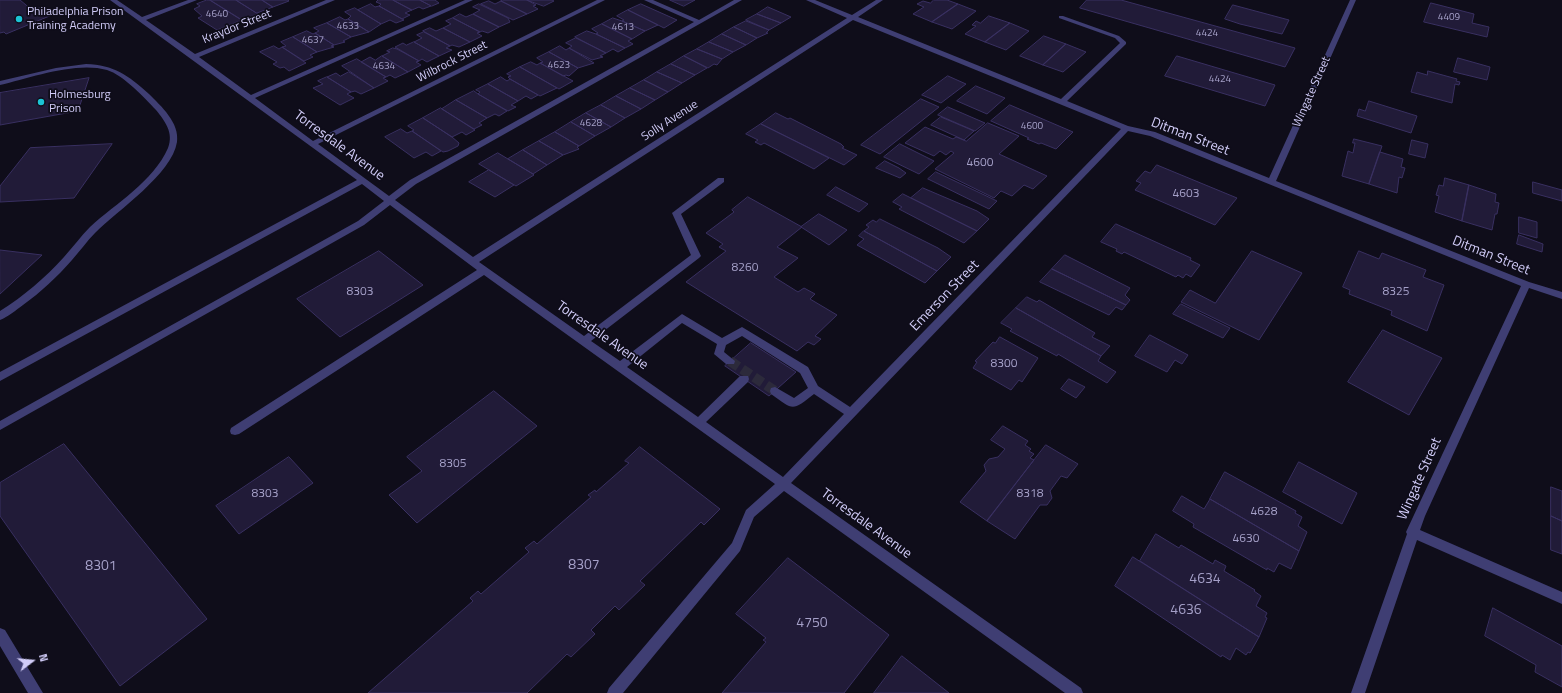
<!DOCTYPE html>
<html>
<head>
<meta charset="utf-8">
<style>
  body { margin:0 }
  #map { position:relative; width:1562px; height:693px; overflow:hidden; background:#0f0d1a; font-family:"Titillium Web",sans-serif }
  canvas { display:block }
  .north { position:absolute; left:12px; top:641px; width:40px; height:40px; -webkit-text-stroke:3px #0f0d1a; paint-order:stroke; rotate:74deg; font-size:11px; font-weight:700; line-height:16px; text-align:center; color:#d1ccf8 }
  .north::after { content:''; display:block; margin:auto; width:14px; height:18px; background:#d1ccf8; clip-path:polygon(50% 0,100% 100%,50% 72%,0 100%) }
</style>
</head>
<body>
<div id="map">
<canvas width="1562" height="693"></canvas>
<div class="north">N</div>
</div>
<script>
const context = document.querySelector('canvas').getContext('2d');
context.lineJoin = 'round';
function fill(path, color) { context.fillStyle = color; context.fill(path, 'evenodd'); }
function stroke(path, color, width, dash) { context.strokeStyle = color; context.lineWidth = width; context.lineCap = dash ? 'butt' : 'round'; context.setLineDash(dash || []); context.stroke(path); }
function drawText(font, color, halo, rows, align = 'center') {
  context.font = font + ' "Titillium Web",sans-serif'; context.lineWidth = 3.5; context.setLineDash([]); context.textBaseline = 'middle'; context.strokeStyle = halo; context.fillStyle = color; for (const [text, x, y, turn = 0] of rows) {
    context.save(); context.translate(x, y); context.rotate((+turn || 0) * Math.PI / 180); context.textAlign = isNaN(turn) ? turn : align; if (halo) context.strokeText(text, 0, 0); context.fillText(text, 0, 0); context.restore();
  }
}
const building = new Path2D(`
  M0,0H20L32,10L42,7L52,15L6,34L4,32L0,33Z
  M207,0H210L242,20L217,30L198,18L202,16L194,9L200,6L197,4Z
  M210,0H236L258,14L242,20Z
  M236,0H262L273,7L257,13Z
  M262,0H288L289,1L273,7Z
  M393,0L412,10L405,13L410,15L402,19L379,6L381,4L376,2L378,0Z
  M393,0H420L431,6L423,9L419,7L412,10Z
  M420,0H435L439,3L432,6Z
  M503,0H527L536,5L533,6L538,9L527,14L501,1Z
  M527,0H552L554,1L544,6Z
  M670,0H695L684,6Z
  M934,0H947L958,4L932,22L913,14L924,7L917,4L923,1L930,3Z
  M1087,0H1121L1295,48L1285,67L1080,8Z
  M489,1L495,4L501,1L527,14L513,20L481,4Z
  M1431,3L1474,14L1472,23L1489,27L1487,37L1424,22Z
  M371,4L375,7L379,6L404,20L396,23L390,20L381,24L358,10Z
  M479,4L508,18L510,22L499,27L473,14L480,10L473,7Z
  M641,4L677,20L664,28L628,10Z
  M958,4L976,11L952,29L932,22Z
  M1233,5L1289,20L1282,34L1240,24L1225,19Z
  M768,7L791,17L781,23L757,14Z
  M355,8L358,10L381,24L369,32L348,19L351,16L345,12Z
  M628,10L658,25L645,31L622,21L624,20L617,16Z
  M460,14L466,17L473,14L499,27L488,33L482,31L480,32L453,18Z
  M757,14L781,23L769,30L746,20Z
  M989,16L1010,23L985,42L965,34L976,26L972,25L976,21L980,23Z
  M340,17L345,20L348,19L369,32L351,37L327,23Z
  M453,18L480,32L477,33L482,36L470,42L443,28L451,24L446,21Z
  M613,18L622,21L645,31L632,39L602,24Z
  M746,21L769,30L766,33H768L757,38L734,27Z
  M327,23L351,37L343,41L345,42L334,45L315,33L319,31L314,28Z
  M1010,23L1029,31L1006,50L985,42Z
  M602,24L632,39L628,41L633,44L625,48L596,34L598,33L592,29Z
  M734,27L757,38L746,45L722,34Z
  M430,28L436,31L443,28L470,42L459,47L452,45L450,46L423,31Z
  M307,31L313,34L315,33L334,45L331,46L334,47L317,52L293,37Z
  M587,31L596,34L625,48L618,52L613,49L606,53L575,37Z
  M424,32L450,46L446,48L452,50L439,56L414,42L422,38L417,35Z
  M722,34L746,45L733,52L709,42Z
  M1044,36L1066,44L1043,65L1020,56Z
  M293,37L317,52L310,55L313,57L304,61L282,47L286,46L281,42Z
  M576,38L606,53L600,56L603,57L592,60L569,48L572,46L566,43Z
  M414,42L439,56L427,62L422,59L419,61L395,47L403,43L406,45Z
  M709,42L733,52L722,59L697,49Z
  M1066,44L1086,52L1063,72L1043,65Z
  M274,46L279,49L282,47L306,63L289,71L284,67L280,68L273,64L277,62L260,52Z
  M560,46L566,50L569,48L594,63L578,68L549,52Z
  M393,48L397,49L419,61L416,62L421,65L408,72L382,56L390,52L387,51Z
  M697,49L722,59L717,65L714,64L708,68L684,56Z
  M549,52L578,68L569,76L566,75L563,76L540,63L543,62L537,58Z
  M382,56L408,72L395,78L390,75L386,77L361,62L370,57L375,60Z
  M684,56L707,68L695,75L671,64Z
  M1177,56L1275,85L1265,106L1165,76Z
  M1458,58L1490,67L1487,80L1454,72Z
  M357,59L386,77L383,78L388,81L374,88L342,66Z
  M531,62L537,65L540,63L573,81L559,89L520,67Z
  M671,64L695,75L682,83L657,72Z
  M520,67L557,88L540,96L510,79L508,77L511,76L507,74Z
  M1428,71L1457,79L1456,81L1460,82L1459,85L1455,84L1452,103L1411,92L1417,72L1427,75Z
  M349,72L374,88L361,94L355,91L351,92L327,77L336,73L340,76Z
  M657,72L682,83L668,92L644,80Z
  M948,76L966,84L941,103L922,95Z
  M327,77L351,92L347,94L354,98L340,105L313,88L323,84L318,81Z
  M501,77L507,81L510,79L538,95L531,99L526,96L518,101L488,84Z
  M89,78L78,111L0,125V93Z
  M644,80L668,92L655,100L630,88Z
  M488,84L518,101L511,105L516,107L508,111L478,94L480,92L476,90Z
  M976,86L1005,98L987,114L957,101Z
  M630,88L655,100L641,109L616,96Z
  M474,91L478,94L507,111L499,116L495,114L487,118L456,100Z
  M616,96L641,109L625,118L601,105Z
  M921,99L939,107L880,154L861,145Z
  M456,100L487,118L479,123L482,125L474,129L442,109Z
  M1369,101L1417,116L1411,133L1357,116L1359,109L1365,111Z
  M601,105L625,118L611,127L586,113Z
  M1010,105L1073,132L1056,149L1041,143L1039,144L1027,139L1029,138L991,121Z
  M948,107L985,123L975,131L938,115Z
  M441,108L442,109L475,130L466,135L462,132L452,137L423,118Z
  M586,113L611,127L595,136L571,122Z
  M776,113L788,119L790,118L841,144L844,147L842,148L857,155L844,165L761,124Z
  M941,117L974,131L964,140L931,125Z
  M423,118L452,137L459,143L458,146L448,151L443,152L412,131L414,130L408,126Z
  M571,122L595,136L579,146L555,132Z
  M988,123L1019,136L999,154L1047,176L1033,189L1024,185L1012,196L1001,191L994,198L935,169L954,153L951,151L946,155L940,151L934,156L905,143L925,127L953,139L956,137L966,141Z
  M761,124L829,158L814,169L764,143L761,145L755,142L758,140L746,134Z
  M401,129L407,133L412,131L441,151L432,156L426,152L414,158L385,137Z
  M555,132L579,146L577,147L579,149L563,155L539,141Z
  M1354,139L1382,146L1369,184L1342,176L1348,151L1353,153L1355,143H1353Z
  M1412,140L1428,144L1425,158L1409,154Z
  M539,141L563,155L547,165L523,150Z
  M112,144L74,198L0,202V186L30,148Z
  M900,144L934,161L919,174L884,157Z
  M523,150L547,165L533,174L508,159Z
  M1380,152L1403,159L1401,167L1405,168L1402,178L1399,177L1397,193L1369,184Z
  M498,153L533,174L534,175L516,186L479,164Z
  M885,161L899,168L906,173L900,178L876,168Z
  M1157,165L1237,198L1215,225L1135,190L1141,183L1136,181L1145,171L1150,173Z
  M489,170L514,185L495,197L469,182Z
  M936,172L997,201L989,209L928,179Z
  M1445,178L1469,185L1462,221L1435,212L1439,196L1436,195L1439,185L1443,186Z
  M1533,182L1562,190V201L1533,193Z
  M1469,185L1496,194L1495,202L1499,203L1497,214H1495L1492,230L1462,221Z
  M836,187L868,204L859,212L827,195Z
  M923,188L977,211L989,219L977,231L911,198Z
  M903,194L977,231L964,243L899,209L902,207L893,202Z
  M748,197L802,227L777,247L798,258L774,277L798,292L804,288L815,294L810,299L837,315L815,336L821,339L814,345L808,342L797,351L686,282L726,251L719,247L723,244L706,233L734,212L732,210Z
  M819,214L847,230L829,245L801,227Z
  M1519,217L1537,222V238L1519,233Z
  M880,219L938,248L951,257L937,271L864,231L869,227L866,225L873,220L876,222Z
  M1116,224L1191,258L1190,260L1200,265L1191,277L1186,274L1183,278L1178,275L1176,277L1124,252L1122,254L1116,251L1117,249L1101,242Z
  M864,231L937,271L925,283L857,245L864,239L859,236Z
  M1519,235L1543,244L1542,252L1517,244Z
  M0,250L42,255L0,294Z
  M379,251L423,285L340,337L297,299Z
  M1252,251L1302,273L1259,340L1181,302L1190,290L1215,303Z
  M1359,251L1379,259L1382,253L1426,270L1423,277L1444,285L1427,331L1391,315L1392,311L1349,294L1350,290L1343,287Z
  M1065,255L1130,288L1125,295L1130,300L1126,305L1052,269Z
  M1052,269L1126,305L1122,310L1116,307L1109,315L1040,282Z
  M1027,297L1037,302L1039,300L1095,333L1092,337L1110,346L1101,356L1016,308Z
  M1181,304L1230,328L1223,338L1173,314Z
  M1016,308L1101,356L1098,361L1116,372L1107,383L1058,354L1057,356L1010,331L1012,329L1001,323Z
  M1383,330L1442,358L1409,415L1348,382Z
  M1150,335L1188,355L1182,364L1175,360L1167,372L1135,356Z
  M1000,337L1038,358L1022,382L1019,380L1011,390L973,368L977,362L975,361L993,342L995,343Z
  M751,343L796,372L769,396L725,366Z
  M1069,379L1085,387L1076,398L1061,389Z
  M494,391L537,426L417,523L389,495L422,471L407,457Z
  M1003,426L1028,441L1025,445L1031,449L1029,451L1034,454L1030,458L1034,460L987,521L960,502L986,471L984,465L989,459L998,457L1005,449L991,440Z
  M64,444L207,619L120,686L0,516V483Z
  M1046,445L1078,464L1067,478L1061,476L1050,491L1052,498L1047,505H1040L1015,539L987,521Z
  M640,447L720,509L704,525L701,522L640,581L645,585L619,610L615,606L591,630L595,634L571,657L567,654L527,693H368L473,601L470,598L478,591L481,594L529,552L525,548L534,541L537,544L591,497L588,495L595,490L596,492L629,463L625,461Z
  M289,457L313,483L239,534L216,506Z
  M1299,462L1357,493L1342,524L1283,492Z
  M1225,472L1296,511L1295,513L1302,517L1298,526L1307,532L1299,551L1210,499Z
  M1551,487L1562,491V521L1551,516Z
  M1182,496L1204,509L1210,499L1299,551L1291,569L1279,563L1274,572L1267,568V570L1193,527L1194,524L1173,511Z
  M1551,516L1562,521V554L1551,550Z
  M1156,534L1179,548L1181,545L1213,564L1215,560L1226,566L1224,571L1255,590L1254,591L1261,596L1256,606L1267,613L1265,617L1267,618L1259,637L1140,561Z
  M1133,557L1259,637L1250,653L1248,652L1246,655L1236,648L1230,660L1222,655L1221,657L1115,586Z
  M788,558L889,635L844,693H722L766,642L763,640L766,638L736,614Z
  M1493,608L1562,646V687L1535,672L1536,665L1485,636Z
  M902,656L949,693H874Z`);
fill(building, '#211b38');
stroke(building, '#393061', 1);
stroke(new Path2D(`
  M730,361L775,391`), '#2c2a3b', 10, [10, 4.5]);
fill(new Path2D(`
  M110,0H117L142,17L188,0H197L146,20L195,54L326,0H335L199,57L251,95L465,0H473L255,98L313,141L597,0H605L318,144L389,196L410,180L694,22L644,0H653L699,20L734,0H742L416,184L395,200L473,257L847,18L806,0H815L852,15L876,0H883L858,17L1061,99L1120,43L1115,38L1059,18V16H1063L1119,36L1126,42V44L1067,101L1128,126L1155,132L1269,178L1350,0H1356L1276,181L1529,282L1562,292V299L1529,288L1425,516L1420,530L1562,592V604L1417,540L1365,693H1351L1407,534L1406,532L1521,286L1150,136L1128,131L791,483L1081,688L1083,693H1065L784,491L754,517L740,551L623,693H607L609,688L732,543L746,510L775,484L484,275L239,434L235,435L231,434L230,431L231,428L477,270L390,205L364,225L0,430V421L358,221L384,201L362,184L0,381V372L357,180ZM853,20L1121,129L850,407L818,386L808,367L742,327L722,338L682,314L620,361L591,341L699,258L701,256L681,214L724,182V178H718L672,213L691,255L584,336L479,262ZM682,323L717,344L714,354L726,364H734L735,361L724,352L726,345L742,336L800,373L808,388L794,398L775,387L771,388L770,391L771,394C794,410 791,412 814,394L844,414L783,477L706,422L748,382L749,379L748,376H740L698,417L627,367Z
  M86,64C114,65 128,75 149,94C161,106 180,123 177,142C172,174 118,210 95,233C87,241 80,251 72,260C57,277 41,292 23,305C16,310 8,317 0,320V311C24,296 45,278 64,257C73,247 81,236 90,227C116,203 153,182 168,148C174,133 165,121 156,110C144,97 123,75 107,70C76,61 30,78 0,85V81L56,68Z
  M0,628L5,630L43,693H28L0,646Z`), '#3f3e73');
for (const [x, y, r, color] of [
  [19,19,4,"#1cc4d5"],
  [41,102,4,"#1cc4d5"]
]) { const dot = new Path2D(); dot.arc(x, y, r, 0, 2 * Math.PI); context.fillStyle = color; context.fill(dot); stroke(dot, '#0f0d1a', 1.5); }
drawText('10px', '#a5a0c8', null, [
  ["4640",217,15],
  ["4409",1449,18],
  ["4633",348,27],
  ["4613",623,28],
  ["4424",1207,34],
  ["4637",313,41],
  ["4623",559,66],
  ["4634",384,67],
  ["4424",1220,80],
  ["4628",591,124],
  ["4600",1032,127]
]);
drawText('12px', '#d1ccf8', '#0f0d1a', [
  ["Philadelphia Prison",27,12],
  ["Training Academy",27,26],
  ["Holmesburg",49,95],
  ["Prison",49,109]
], 'left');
drawText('12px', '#d1ccf8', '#0f0d1a', [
  ["Kraydor Street",237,27,-22],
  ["Wilbrock Street",452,62,-27],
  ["Wingate Street",1312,92,-66],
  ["Solly Avenue",670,121,-33]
]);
drawText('12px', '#a5a0c8', null, [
  ["4600",980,163],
  ["4603",1186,194],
  ["8260",745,268],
  ["8303",360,292],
  ["8325",1396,292],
  ["8300",1004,364],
  ["8305",453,464],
  ["8303",265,494],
  ["8318",1030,494],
  ["4628",1264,512],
  ["4630",1246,539]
]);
drawText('14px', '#d1ccf8', '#0f0d1a', [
  ["Ditman Street",1190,137,21],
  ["Torresdale Avenue",339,146,36],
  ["Ditman Street",1491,256,22],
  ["Emerson Street",945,296,-46],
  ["Torresdale Avenue",602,336,35],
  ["Wingate Street",1420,479,-66],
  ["Torresdale Avenue",866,524,36]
]);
drawText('14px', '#a5a0c8', null, [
  ["8307",584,566],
  ["8301",101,567],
  ["4634",1205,580],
  ["4636",1186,611],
  ["4750",812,624]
]);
</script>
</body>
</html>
